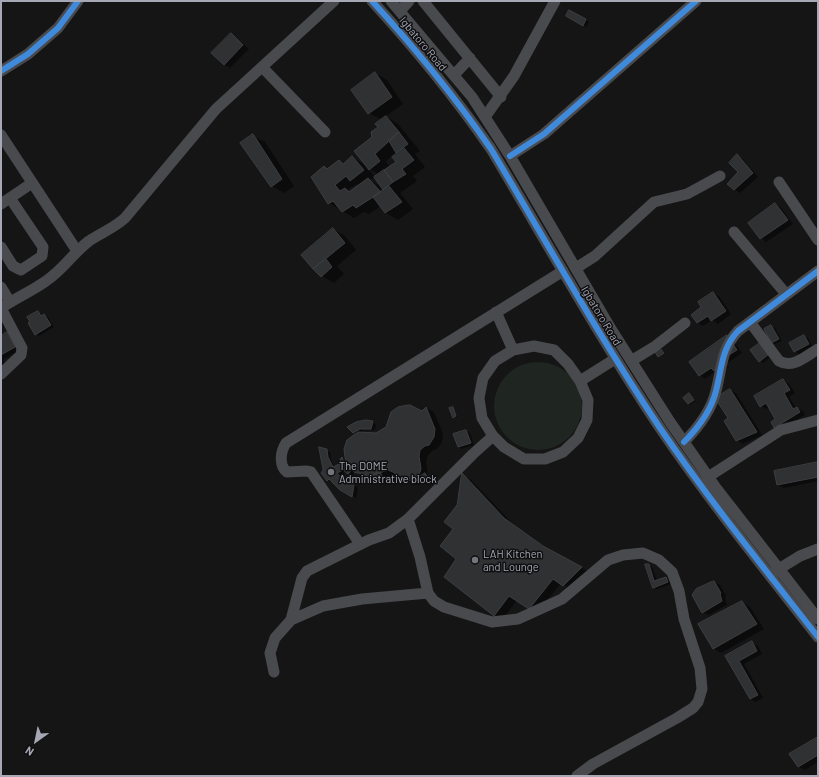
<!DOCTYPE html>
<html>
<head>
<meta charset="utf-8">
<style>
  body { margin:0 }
  #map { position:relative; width:819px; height:777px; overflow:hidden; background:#151515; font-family:Barlow,sans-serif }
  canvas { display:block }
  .frame { position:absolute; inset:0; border:2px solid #a6a8b5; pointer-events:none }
  .north { position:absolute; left:16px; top:721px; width:40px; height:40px; -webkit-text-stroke:3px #0f0f10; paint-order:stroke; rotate:213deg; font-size:11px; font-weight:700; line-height:16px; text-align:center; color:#a6a8b5 }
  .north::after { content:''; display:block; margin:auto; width:14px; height:18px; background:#a6a8b5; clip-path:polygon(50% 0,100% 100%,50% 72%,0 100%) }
</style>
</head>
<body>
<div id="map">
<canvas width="819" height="777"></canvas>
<div class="frame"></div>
<div class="north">N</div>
</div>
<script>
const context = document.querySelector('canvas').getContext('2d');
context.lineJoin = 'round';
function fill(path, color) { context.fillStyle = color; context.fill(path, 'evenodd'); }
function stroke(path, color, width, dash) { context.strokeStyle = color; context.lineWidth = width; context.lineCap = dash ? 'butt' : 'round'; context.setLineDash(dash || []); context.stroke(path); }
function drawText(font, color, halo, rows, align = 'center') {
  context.font = font + ' Barlow,sans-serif'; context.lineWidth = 3; context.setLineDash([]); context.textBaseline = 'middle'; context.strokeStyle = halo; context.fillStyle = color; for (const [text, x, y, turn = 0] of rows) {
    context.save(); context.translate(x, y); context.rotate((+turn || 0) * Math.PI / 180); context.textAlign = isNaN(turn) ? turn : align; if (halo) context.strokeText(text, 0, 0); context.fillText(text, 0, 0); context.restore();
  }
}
fill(new Path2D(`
  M494 406a44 44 0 1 1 88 0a44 44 0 1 1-88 0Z`), '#1f2520');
fill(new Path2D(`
  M569,11L589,22L586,27L567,16Z
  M231,34L249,49L230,68L224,64Z
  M375,73L387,80L403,104L386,116L398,124L420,151L415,154L425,167L413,176L417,181L400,193L413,209L398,220L386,213L381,206L369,214L364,212L354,218L329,203L324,167L328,169L339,161L344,164L352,157L367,166L373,137L382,120L369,113ZM392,156L397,162L390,167L386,161ZM368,168L379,175L375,177ZM375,177L382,187L370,180ZM357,184L359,185L350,192L347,190Z
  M253,136L265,142L294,186L284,193L272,186Z
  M737,155L743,159L758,177L740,193L734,189L739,172Z
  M775,204L781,208L793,224L766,242L761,238Z
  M333,229L345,236L356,250L337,266L344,274L334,283L322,276L303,255Z
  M713,293L719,296L731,314L718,324L712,320L703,326L698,323L703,308Z
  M38,312L43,316L48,317L54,327L39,336L36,334Z
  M771,326L775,328L782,341L775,344L772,342Z
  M7,333L13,337L20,350L3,360L8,370L1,374V337Z
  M804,336L808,338L812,346L799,354L795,351L791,343Z
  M733,340L742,353L726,364L729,367L720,374L716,371L705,379L700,375Z
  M760,344L772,356L763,363L760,361Z
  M783,380L789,384L795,393L789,397L796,408L803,411L805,415L781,430L769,407L766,409L761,406Z
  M730,390L736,393L762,435L743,444L737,440L729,419Z
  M691,395L695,401L690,405L688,404Z
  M426,408L434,412L443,434L442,442L437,449L433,450L428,455L426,461L428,477L423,483L418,485L412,484L396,474L385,478L386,480L382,482L366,483L363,481V476L354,471L347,463L354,473L352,476L346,472L340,475L344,480L350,481L358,488L356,498L340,489L332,481L331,482L328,480L324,471L326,450L330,452L331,460L335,467L342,464V459L347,462L357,434L354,432L366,421L376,424L375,430H364L359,433L376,434L422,412Z
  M453,408L457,417L455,418L454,417Z
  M466,431L470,433L474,445L462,449L459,447Z
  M818,463V481L784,488L778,485L776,472Z
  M462,475L470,479L512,523L550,551L589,572L571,589L561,583L537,613L517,600L502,620L494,615L457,559L454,529Z
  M648,565L652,567L657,581L666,578L670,580L671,584L657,589L654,587Z
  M714,582L720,585L726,596L725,598L727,605L709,615L703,612L696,590Z
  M742,602L750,607L764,629L721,653L713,648Z
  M752,643L758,646L762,654L744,664L763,698L756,702L750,699L727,657Z
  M818,738V762L805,770L799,767L791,754Z`), '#0007');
const building = new Path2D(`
  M569,10L586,19L583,26L566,16Z
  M231,33L243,45L224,65L211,53Z
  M375,72L392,97L368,114L351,90Z
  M386,116L399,132L375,154L380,161L369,170L354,151L372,137L371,132L378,127L375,124Z
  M399,132L408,144L396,153L389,141Z
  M253,134L282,179L271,187L240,143Z
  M404,148L414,160L402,169L406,174L393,182L384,170L396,162L392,157Z
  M737,154L753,173L734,190L727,184L738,172L729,163Z
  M352,156L364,170L350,181L346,176L335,185L340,191L345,188L349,192L368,178L381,192L356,208L353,205L342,212L333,201L328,204L311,177L324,166L327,169L339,160L343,164Z
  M384,170L393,182L383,190L374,177Z
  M389,186L402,202L385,213L373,197Z
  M775,203L788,220L760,239L748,223Z
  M333,228L345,243L313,269L301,255Z
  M326,259L332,267L321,277L313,269Z
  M713,292L726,311L711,321L708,316L697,323L691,315L701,307L698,302Z
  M38,311L41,316L44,314L51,325L35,335L28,323L30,322L27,317Z
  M771,325L779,339L771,343L764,329Z
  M7,332L15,347L1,355V336Z
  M727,335L737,350L721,360L724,364L714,371L711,368L699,376L689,362Z
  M804,335L809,344L794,352L789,343Z
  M760,343L769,354L759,362L750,350Z
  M660,348L664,353L658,357L655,352Z
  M783,379L790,390L784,393L793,409L797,407L800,412L774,428L771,422L775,419L766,403L760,407L754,396Z
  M730,389L757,432L736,441L724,421L728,418L715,398Z
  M689,393L694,400L688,404L683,398Z
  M410,405L422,411L426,407L435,429L434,437L429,445L425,446L420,450L419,456L421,469L419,475L409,481L403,480L393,472L388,470L370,476L354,472L347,465L345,457L344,449L347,440L358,432L376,433L386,427L391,412L398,407Z
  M453,407L456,416L453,418L449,408Z
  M366,420L373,421L371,429H360L353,433L347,427L356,422Z
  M466,430L471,443L458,447L453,434Z
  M319,447L327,449L328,457L333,467L341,463L340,459L342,457L345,466L351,471L348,474L343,470L337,473L343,480L346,478L354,485L352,497L340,490L329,479L327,481L321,473L323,470Z
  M818,462V477L777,485L774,471Z
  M380,472L383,478L378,481H362V475L370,476Z
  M425,473L427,476L419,482L417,479Z
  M462,473L504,518L543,546L582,567L563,586L553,579L529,609L509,596L494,616L444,577L456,559L440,546L453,529L444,522L457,505Z
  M645,564H649L654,581L666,577L668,582L653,588Z
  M714,581L721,593L720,594L722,601L702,613L692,595L696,589Z
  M742,601L757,624L713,649L698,624Z
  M752,641L757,651L739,661L758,695L750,699L725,656Z
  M818,737V755L798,767L789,754Z`);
fill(building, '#303133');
stroke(building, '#3d3e41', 1);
stroke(new Path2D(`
  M372,1C415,48 455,97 491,149C547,243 600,338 660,428C709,500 764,568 818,637
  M391,1L472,97L510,156L611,329L670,422L716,488L818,619
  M423,1L501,97
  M400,11L409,1
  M262,67L325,132
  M1,71L28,54L58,28L78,1
  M454,75L470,58
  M485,117L514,76L555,1
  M1,135L77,251
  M510,156L544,134L696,1
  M779,182L818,240
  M1,204L32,183
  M734,232L786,294
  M1,247L13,266L21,270L42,256L43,247L10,198
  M576,268L595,256L654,202L687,194L720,176
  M1,287L10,302
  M1,308C16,298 32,291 46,281C63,270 73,253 89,241C101,233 114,228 125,218L216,109L334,1
  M496,312L513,350
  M750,322L779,361C793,369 806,356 818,349
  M534,346L554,350L568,364L580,381L588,400L587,420L578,438L563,452L545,459H524L504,447L493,436L482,418L479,398L483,378L495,361L513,350Z
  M631,361L654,347L685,323
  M1,374L21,355L22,348L1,308
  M580,381L615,359
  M684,442C698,428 711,411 716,391C722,368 721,349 738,331L818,271
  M708,477L781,430L818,420
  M408,519L420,557L428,593L434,601L444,607L492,622L518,619L562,599L608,560L623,555L643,553L659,560L672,572L679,591L684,619L700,668L702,689L698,702L693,708L677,718L593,764L577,776
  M360,544L311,472L306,471L287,472C279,466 280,452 286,443L563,271
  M774,572L800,556L818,549
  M291,620L323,606L362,599L428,593
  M274,672L270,653L275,638L291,620L302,578L307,571L369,540L389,533L408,519L473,454L493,436`), '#494a4d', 11);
stroke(new Path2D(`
  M372,1C415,48 455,97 491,149C547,243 600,338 660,428C709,500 764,568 818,637
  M1,71L28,54L58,28L78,1
  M510,156L544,134L696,1
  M684,442C698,428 711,411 716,391C722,368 721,349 738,331L818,271`), '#408adc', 6);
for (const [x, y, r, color] of [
  [331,472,4,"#73757d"],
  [475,560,4,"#73757d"]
]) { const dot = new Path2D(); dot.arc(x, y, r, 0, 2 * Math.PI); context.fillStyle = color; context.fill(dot); stroke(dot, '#0f0f10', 1.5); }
drawText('11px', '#a6a8b5', '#0f0f10', [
  ["Igbatoro Road",423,44,50],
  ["Igbatoro Road",601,316,59]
]);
drawText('11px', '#a6a8b5', '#0f0f10', [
  ["The DOME",339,466],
  ["Administrative block",339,479],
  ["LAH Kitchen",483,554],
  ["and Lounge",483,567]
], 'left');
</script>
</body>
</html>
